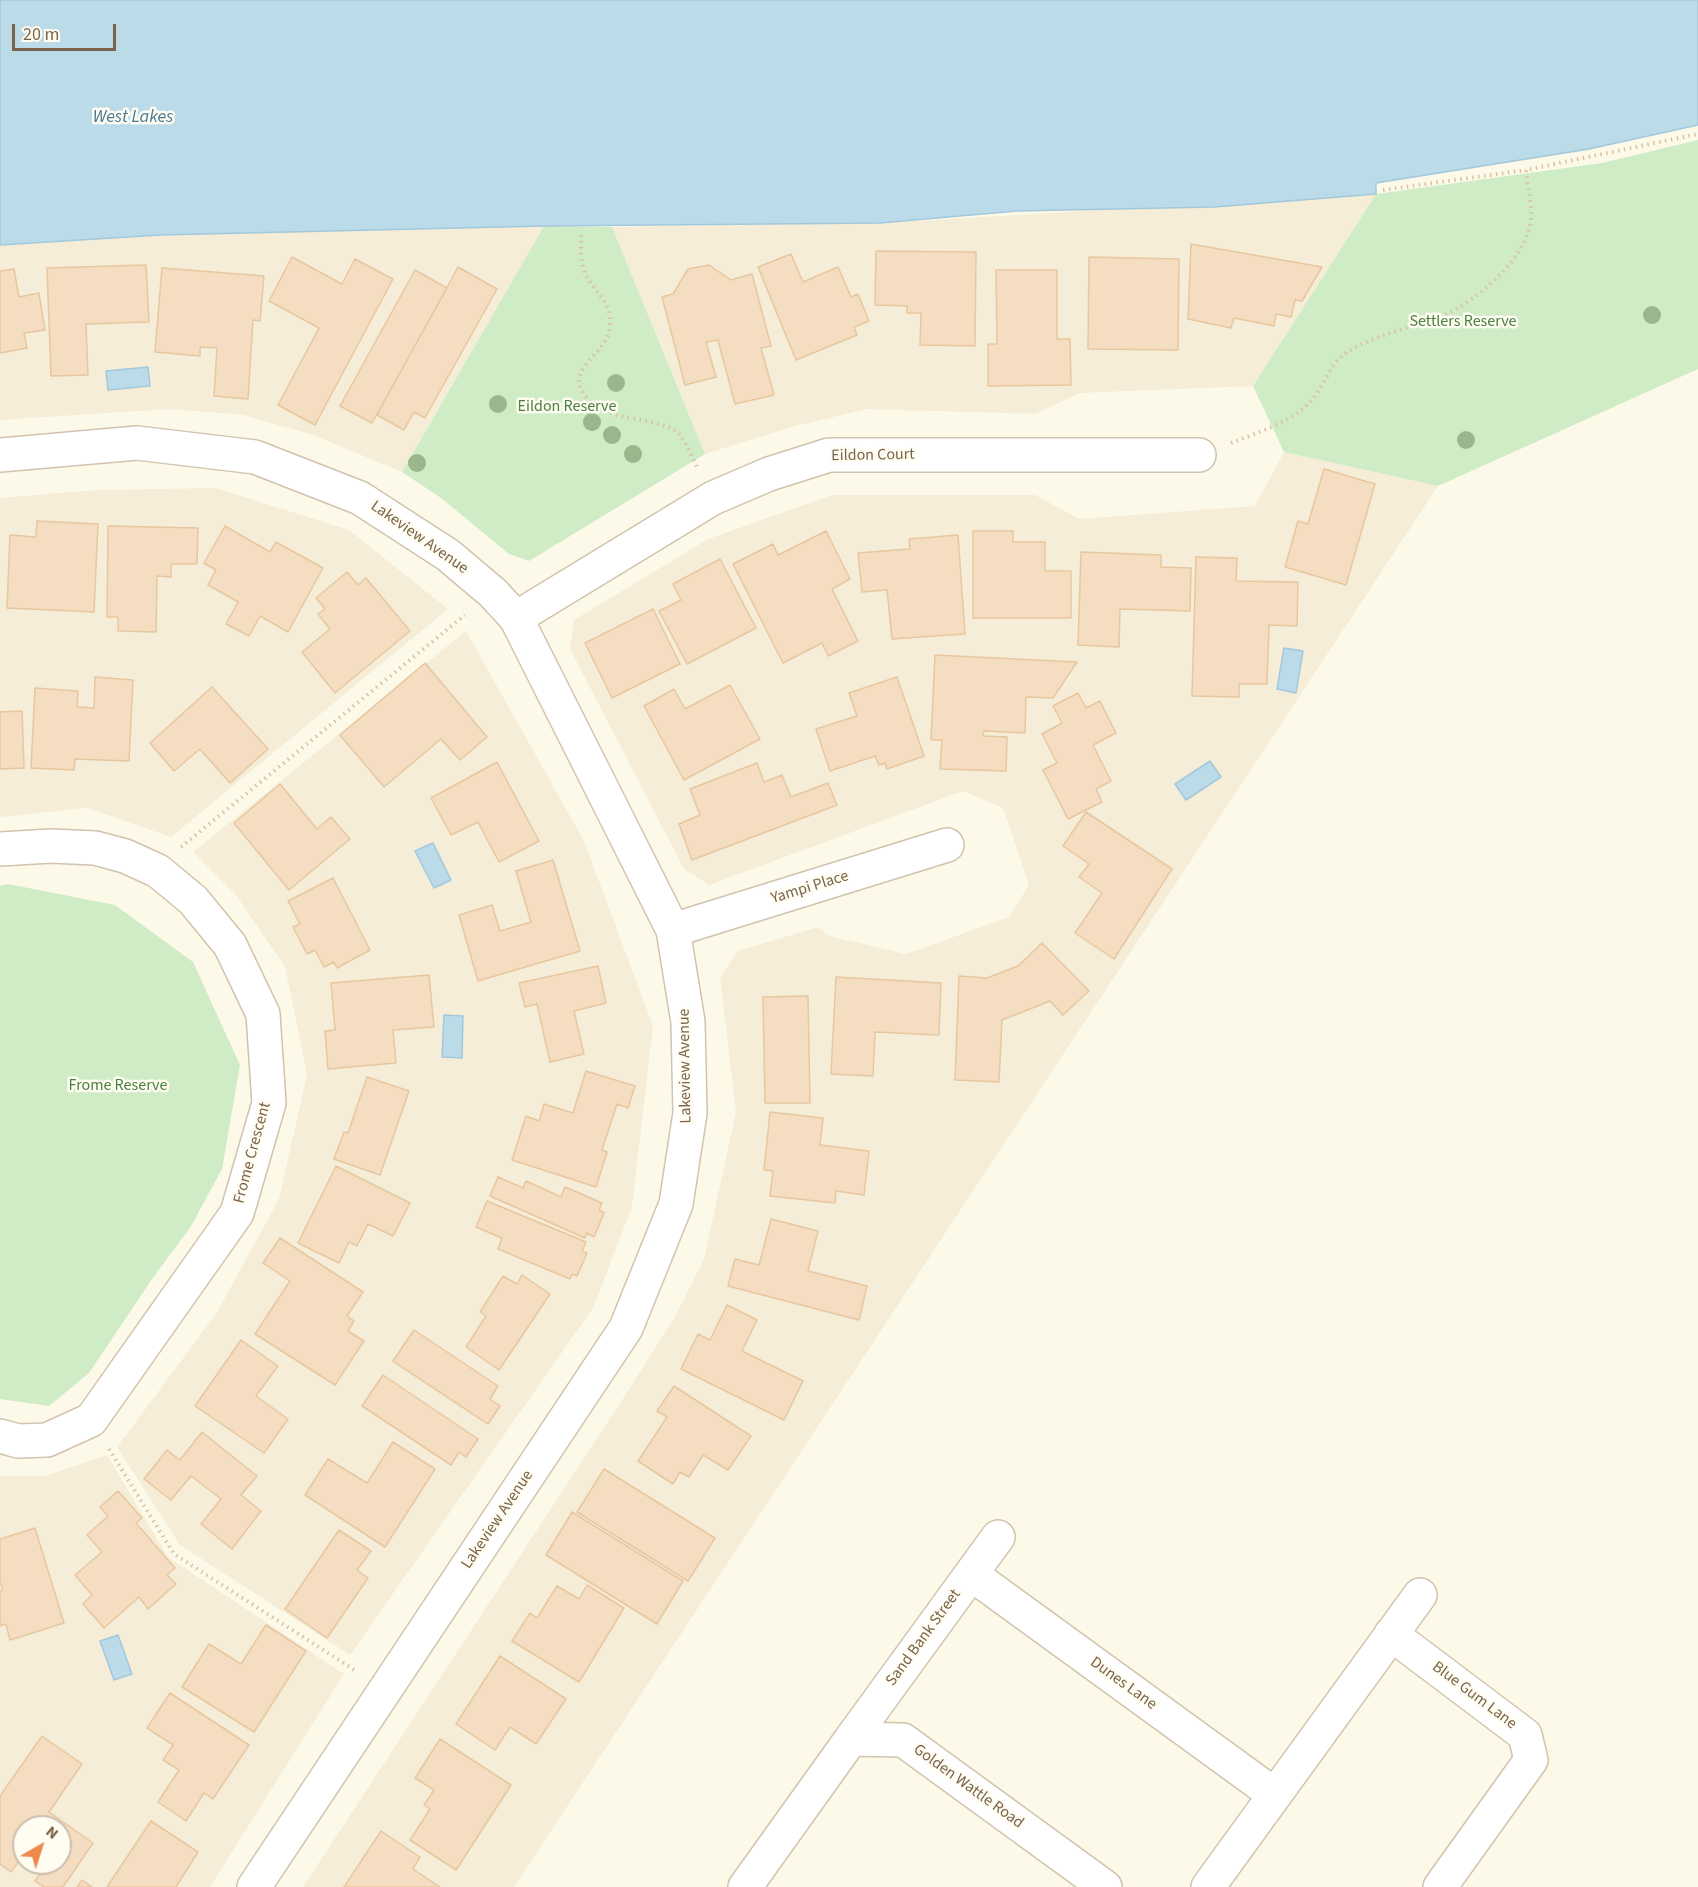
<!DOCTYPE html>
<html>
<head>
<meta charset="utf-8">
<style>
  body { margin:0 }
  #map { position:relative; width:1698px; height:1887px; overflow:hidden; background:#fdf9e9; font-family:"Source Sans 3",sans-serif }
  canvas { display:block }
  .north { position:absolute; left:12px; top:1815px; width:60px; height:60px; box-sizing:border-box; background:#fffcf1; border:2px solid #cabfaf; border-radius:50%; rotate:39deg; font-size:16px; font-weight:700; line-height:24px; text-align:center; color:#7a644b }
  .north::after { content:''; display:block; margin:auto; width:21px; height:27px; background:#eb8a4b; clip-path:polygon(50% 0,100% 100%,50% 72%,0 100%) }
  .scale { position:absolute; left:12px; top:24px; width:104px; height:27px; box-sizing:border-box; border:3px solid #7a644b; border-top:0; padding-left:8px; font-size:18px; line-height:21px; white-space:nowrap; color:#7a644b; -webkit-text-stroke:4px #fffcf1; paint-order:stroke }
</style>
</head>
<body>
<div id="map">
<canvas width="1698" height="1887"></canvas>
<div class="north">N</div>
<div class="scale">20 m</div>
</div>
<script>
const context = document.querySelector('canvas').getContext('2d');
context.lineJoin = 'round';
function fill(path, color) { context.fillStyle = color; context.fill(path, 'evenodd'); }
function stroke(path, color, width, dash) { context.strokeStyle = color; context.lineWidth = width; context.lineCap = dash ? 'butt' : 'round'; context.setLineDash(dash || []); context.stroke(path); }
function drawText(font, color, halo, rows, align = 'center') {
  context.font = font + ' "Source Sans 3",sans-serif'; context.lineWidth = 5; context.setLineDash([]); context.textBaseline = 'middle'; context.strokeStyle = halo; context.fillStyle = color; for (const [text, x, y, turn = 0] of rows) {
    context.save(); context.translate(x, y); context.rotate((+turn || 0) * Math.PI / 180); context.textAlign = isNaN(turn) ? turn : align; if (halo) context.strokeText(text, 0, 0); context.fillText(text, 0, 0); context.restore();
  }
}
fill(new Path2D(`
  M1376,194L1253,386L1080,393L1036,414L867,409L792,427L705,454L612,227L880,223L1100,210L1214,207Z
  M544,226L402,472L313,435L243,415L169,409L0,420V245L160,235Z
  M1284,452L1438,486L514,1887H303L624,1397L676,1315L704,1259L736,1112L720,977L738,951L818,927L829,936L906,954L1009,917L1029,885L1003,808L963,791L709,885L684,869L570,649L574,620L708,539L832,495H1035L1079,519L1255,506Z
  M216,488L349,530L448,609L171,837L87,808L0,817V498L96,490Z
  M466,631L584,841L653,1026L632,1207L593,1308L350,1655L180,1545L117,1447L216,1314L279,1199L307,1075L285,967L236,895L193,852Z
  M107,1455L168,1557L344,1674L210,1887H0V1476H45ZM24,1827H60V1863H24Z`), '#f5edd7');
fill(new Path2D(`
  M1698,140V369L1438,486L1284,452L1253,386L1376,194L1602,163Z
  M544,226L612,227L705,454L529,561L509,554L441,498L402,472Z
  M8,884L115,905L193,962L240,1065L222,1169L190,1228L152,1279L89,1373L49,1406L0,1399V886Z`), '#cfecc6');
const water = new Path2D(`
  M0,0H1698V125L1589,149L1376,183V194L1214,207L1017,211L880,223L544,226L160,235L0,245Z
  M148,367L150,386L108,390L106,371Z
  M1284,648L1303,651L1296,693L1277,689Z
  M1210,761L1221,777L1186,800L1175,784Z
  M433,843L451,880L434,888L415,851Z
  M444,1015L463,1016L462,1058L442,1057Z
  M118,1635L132,1674L114,1680L100,1641Z`);
fill(water, '#bcdbe9');
stroke(water, '#a2c8db', 1.5);
const building = new Path2D(`
  M1191,244L1322,267L1302,301L1295,300L1291,317L1276,314L1274,326L1234,318L1231,328L1188,319Z
  M876,251L976,252L975,346L920,345L921,313H907V306L875,305Z
  M791,254L803,282L838,267L851,297L858,294L869,321L854,327L857,335L796,360L758,267Z
  M292,257L342,284L355,259L393,279L315,425L278,405L319,328L269,301Z
  M1089,257L1179,259L1178,350L1088,349Z
  M146,265L149,322L86,324L88,375L51,376L47,268Z
  M709,265L731,280L752,274L771,346L761,348L774,395L735,404L718,340L706,342L716,377L685,385L662,297L673,294L688,269Z
  M458,267L497,289L425,418L414,412L404,430L377,415Z
  M162,268L264,276L260,321L253,320L248,399L214,396L217,348L200,347V356L155,352Z
  M14,269L19,297L39,293L45,330L24,333L27,348L0,353V271Z
  M415,270L447,288L372,423L340,406Z
  M996,270H1057V339H1070L1071,385L988,386V344H997Z
  M1324,469L1375,484L1346,585L1285,567L1298,521L1308,524Z
  M37,521L98,524L94,612L7,608L10,535L36,537Z
  M108,526L198,528L197,564H171V577L157,576L156,632L118,631V617H107Z
  M225,526L270,552L276,542L323,568L288,632L260,616L249,636L226,624L238,602L208,585L216,570L204,563Z
  M826,531L850,579L832,589L858,641L828,656L822,643L783,663L733,564L773,544L778,555Z
  M973,531H1013V542H1045V571H1071V618H973Z
  M958,535L965,634L892,639L887,590L862,592L858,553L910,549L909,539Z
  M1081,552L1161,555V567L1191,568L1190,611L1120,609L1119,647L1078,645Z
  M1196,557L1237,558L1236,581L1298,582L1297,626L1269,625L1267,684H1239V697L1192,696Z
  M720,559L756,628L687,664L659,611L681,600L673,584Z
  M347,572L358,585L366,578L410,631L335,693L302,652L330,629L318,614L325,609L316,598Z
  M653,609L680,664L612,698L585,643Z
  M935,655L1077,662L1053,698L1026,697L1025,733L984,731L983,736L1007,737L1006,771L940,769L942,740H931Z
  M425,663L487,737L460,760L441,739L384,787L340,735Z
  M95,677L133,680L129,761L75,759L74,770L31,768L35,688L78,691L77,707L94,708Z
  M897,677L924,756L887,769L885,763L879,765L875,756L830,771L816,729L857,716L849,693Z
  M730,685L760,739L684,780L644,706L674,689L685,709Z
  M212,687L268,749L230,783L200,749L174,771L150,743Z
  M1078,693L1086,708L1100,701L1116,733L1093,745L1111,781L1096,789L1102,802L1068,819L1043,770L1057,763L1042,734L1062,723L1053,706Z
  M22,711L24,768L0,769V712Z
  M497,762L539,841L499,862L478,822L451,835L431,798Z
  M757,763L764,782L782,775L791,797L828,783L837,805L692,860L679,824L700,815L690,789Z
  M280,784L317,829L331,817L350,839L289,890L234,823Z
  M1086,812L1172,869L1114,959L1075,933L1102,893L1079,877L1089,864L1063,846Z
  M553,860L580,951L478,981L459,915L492,905L500,931L531,922L516,871Z
  M333,878L370,950L337,968L334,962L324,967L315,950L307,954L293,927L300,924L288,901Z
  M1042,943L1089,991L1063,1015L1050,1001L1002,1020L999,1082L955,1080L959,976L987,978L1018,966Z
  M598,966L606,1003L574,1011L584,1054L550,1062L537,1004L525,1007L519,983Z
  M429,975L434,1027L393,1030L396,1063L328,1069L325,1031L335,1030L331,983Z
  M836,977L941,983L939,1035L875,1032L873,1076L831,1074Z
  M808,996L810,1103H765L763,997Z
  M586,1071L635,1086L628,1108L617,1104L602,1150L607,1152L596,1187L512,1160L526,1116L539,1121L544,1104L573,1113Z
  M367,1077L409,1091L380,1175L334,1159L344,1132L348,1133Z
  M770,1112L823,1118L820,1145L869,1151L864,1195L836,1191L835,1203L770,1196L773,1171L764,1170Z
  M336,1166L410,1203L393,1236L368,1224L357,1246L349,1242L339,1263L298,1243Z
  M498,1177L523,1188L526,1181L561,1197L565,1187L602,1203L599,1210L604,1213L594,1237L587,1233L585,1238L490,1196Z
  M487,1201L586,1242L582,1251L587,1253L577,1276L572,1274L570,1279L498,1249L502,1238L476,1227Z
  M771,1219L818,1231L808,1271L867,1286L859,1320L728,1286L735,1259L759,1265Z
  M280,1238L363,1292L347,1316L354,1321L348,1331L364,1341L335,1385L255,1334L290,1281L263,1263Z
  M522,1275L550,1294L499,1370L466,1347L486,1316L480,1312L503,1276L517,1284Z
  M727,1305L757,1320L742,1351L803,1381L784,1420L681,1369L698,1334L710,1340Z
  M414,1330L498,1386L490,1399L500,1406L488,1424L393,1361Z
  M241,1340L278,1366L256,1396L288,1419L264,1453L195,1406Z
  M383,1375L478,1439L466,1457L459,1452L451,1465L362,1406Z
  M674,1386L751,1436L728,1470L703,1455L689,1477L680,1472L673,1484L638,1461L667,1417L657,1411Z
  M202,1432L257,1476L241,1495L261,1511L232,1549L201,1524L221,1499L191,1476L171,1500L144,1479L167,1450L180,1460Z
  M393,1442L435,1469L385,1547L305,1495L328,1459L367,1483Z
  M604,1469L715,1538L688,1581L577,1512Z
  M118,1491L142,1518L136,1523L175,1568L167,1575L176,1584L148,1609L139,1597L104,1628L83,1604L92,1595L75,1575L102,1552L87,1535L108,1516L100,1507Z
  M572,1512L683,1581L657,1624L546,1555Z
  M35,1528L64,1623L10,1640L6,1624L0,1626V1591L3,1590L0,1582V1539Z
  M339,1530L371,1551L357,1570L368,1578L327,1638L285,1609Z
  M587,1585L624,1608L579,1682L512,1641L530,1613L537,1618L557,1586L579,1599Z
  M266,1625L306,1651L254,1732L182,1687L209,1644L241,1664Z
  M500,1656L566,1699L536,1744L510,1727L495,1750L456,1724Z
  M170,1693L249,1745L213,1799L204,1793L186,1821L158,1802L179,1770L163,1760L173,1745L147,1728Z
  M42,1736L82,1764L49,1812L93,1843L63,1887H44L35,1881L45,1867L40,1863H60V1827H24V1854L11,1872L0,1864V1796Z
  M440,1739L511,1785L456,1870L410,1840L430,1809L424,1805L434,1790L415,1778Z
  M151,1821L198,1852L176,1887H107Z
  M381,1831L420,1857L413,1869L440,1887H344Z
  M82,1880L92,1887H77Z`);
fill(building, '#f4ddc0');
stroke(building, '#e7c79f', 1.5);
const street = new Path2D(`
  M0,455L137,443L255,457L360,498L448,555L493,593L516,618L673,930L688,1022L690,1113L676,1204L626,1328L254,1887
  M516,618L713,498L769,474L829,455H1199
  M0,849L51,846L95,848L125,856L158,871L193,900L230,945L263,1014L269,1103L237,1213L91,1420L47,1440L18,1441L0,1436
  M673,930L947,845
  M971,1574L1275,1795
  M1391,1634L1525,1735L1531,1760L1440,1887
  M851,1739L998,1537
  M745,1887L851,1739L903,1740L1105,1887
  M1208,1887L1420,1595`);
stroke(street, '#d1c3ad', 36);
stroke(new Path2D(`
  M1383,190L1526,170
  M581,235C581,247 580,264 586,275C597,296 612,301 610,327C608,352 570,367 581,389C599,427 663,413 681,436C688,446 693,459 698,469
  M1231,443C1258,432 1291,423 1311,401C1324,387 1330,363 1346,353C1376,334 1408,329 1440,317C1474,303 1523,262 1530,225C1534,209 1527,187 1526,170L1698,134
  M181,847L465,615
  M109,1449L174,1554L356,1671`), '#dac1a2', 4, [1.5, 4.5]);
stroke(street, '#fff', 33);
context.fillStyle = '#9bb68d';
for (const [x, y] of [
  [1652,315],
  [616,383],
  [498,404],
  [592,422],
  [612,435],
  [1466,440],
  [633,454],
  [417,463]
]) { context.beginPath(); context.arc(x, y, 9, 0, 2 * Math.PI); context.fill(); }
drawText('16px', '#4a8042', '#fffcf1', [
  ["Settlers Reserve",1463,322],
  ["Eildon Reserve",567,407],
  ["Frome Reserve",118,1086]
]);
drawText('16px', '#7a644b', '#fffcf1', [
  ["Eildon Court",873,456,-1],
  ["Lakeview Avenue",419,538,35],
  ["Yampi Place",810,888,-17],
  ["Lakeview Avenue",686,1066,-91],
  ["Frome Crescent",253,1153,-75],
  ["Lakeview Avenue",498,1520,-56],
  ["Sand Bank Street",924,1638,-54],
  ["Dunes Lane",1123,1684,36],
  ["Blue Gum Lane",1474,1696,37],
  ["Golden Wattle Road",968,1787,36]
]);
drawText('italic 18px', '#467a95', '#fffcf1', [
  ["West Lakes",133,118]
]);
</script>
</body>
</html>
